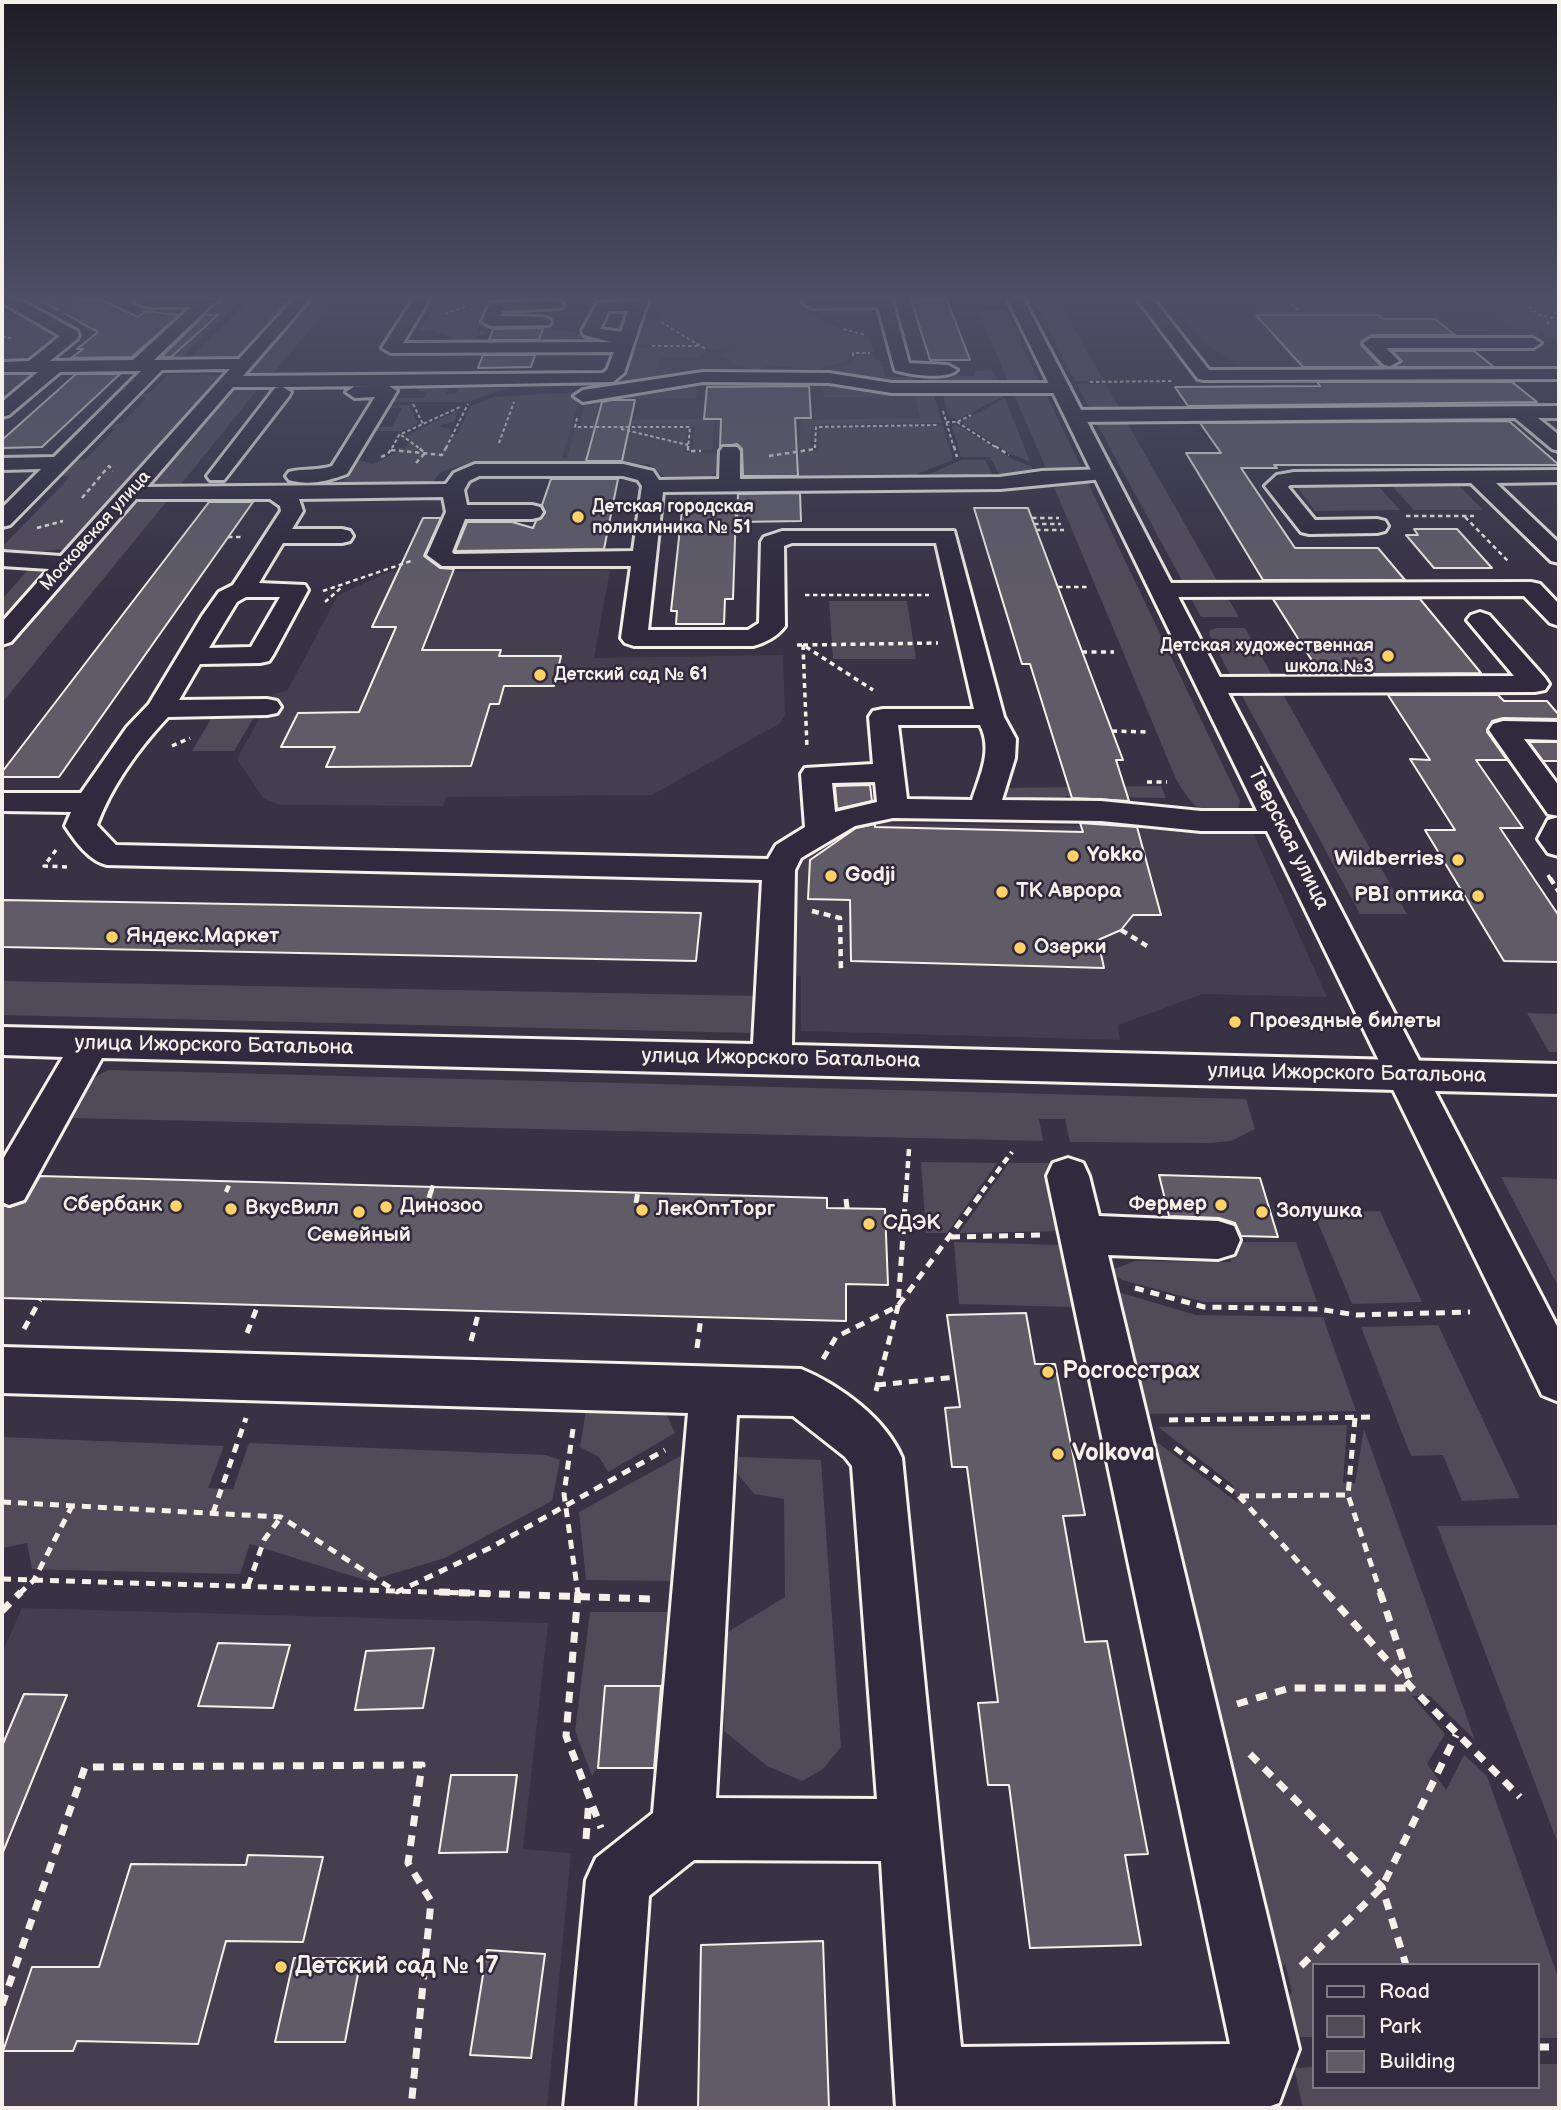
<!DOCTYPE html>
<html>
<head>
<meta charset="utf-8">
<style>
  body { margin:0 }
  #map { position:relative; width:1561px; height:2110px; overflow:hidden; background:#373244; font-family:"Balsamiq Sans",sans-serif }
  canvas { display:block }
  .frame { position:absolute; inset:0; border:4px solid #f4f1e8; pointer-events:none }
  .legend { position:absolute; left:1312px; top:1963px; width:228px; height:126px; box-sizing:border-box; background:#2f2a3d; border:2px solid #7e7a81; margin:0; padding:9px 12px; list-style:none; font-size:21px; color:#f4f1e8 }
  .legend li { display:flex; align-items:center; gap:14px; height:35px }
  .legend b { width:35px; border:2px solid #7e7a81 }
</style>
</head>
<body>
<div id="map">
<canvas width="1561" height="2110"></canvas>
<div class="frame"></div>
<ul class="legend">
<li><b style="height:9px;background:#2f2a3d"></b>Road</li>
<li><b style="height:19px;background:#504b59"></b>Park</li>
<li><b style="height:19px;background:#5f5c67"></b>Building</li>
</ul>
</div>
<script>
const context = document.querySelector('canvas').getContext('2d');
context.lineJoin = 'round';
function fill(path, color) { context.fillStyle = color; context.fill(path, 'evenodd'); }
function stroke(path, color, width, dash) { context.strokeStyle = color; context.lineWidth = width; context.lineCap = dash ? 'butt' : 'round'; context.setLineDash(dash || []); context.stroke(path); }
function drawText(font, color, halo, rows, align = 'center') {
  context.font = font + ' "Balsamiq Sans",sans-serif'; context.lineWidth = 5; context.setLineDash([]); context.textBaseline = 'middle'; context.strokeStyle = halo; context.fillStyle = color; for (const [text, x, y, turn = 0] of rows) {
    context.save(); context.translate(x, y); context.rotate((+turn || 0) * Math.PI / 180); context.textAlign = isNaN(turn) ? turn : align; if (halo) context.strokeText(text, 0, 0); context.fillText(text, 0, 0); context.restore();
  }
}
fill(new Path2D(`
  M667,300H777L858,341L872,354L875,374L899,386L933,391L953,460L500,458L523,395L606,390L645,383L636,348L642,329L651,319L666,315L662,312Z
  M1254,300H1492L1510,313L1492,312L1516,334H1489L1502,345L1471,347L1494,364L1241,366L1208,346L1178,310L1251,308Z
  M610,570L594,658L783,655L785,715L779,724L652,795L446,797L443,806L281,805L264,799L237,759L273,694L287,691L337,597L343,593L389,572Z
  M847,823L1251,828L1327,997L1203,994L1118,1025L1120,1040L801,1031V976H787L792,861Z
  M22,1608L548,1623L523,1849L571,1853L547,2108H2V1653Z`), '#433f4e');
fill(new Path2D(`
  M242,300L177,362L153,361L155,358L175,356L157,355L162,351H173L191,333L182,331H201L202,329H184L201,326L217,310L208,309V307L228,305L211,304L221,300Z
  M250,300L290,302L237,360L185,362Z
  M310,300H334L272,375L247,371Z
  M438,300H474L479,302L454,308L438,318L481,304L487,306L481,323H530L493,329L479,327L477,331L487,332L466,342L433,331L419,330L426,319H435L427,317Z
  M660,300H785L848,333L869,337L874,352H850L845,362L817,369L769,366L755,370L737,366L718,354L735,348L710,350L658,317L674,313H653L647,310L650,301Z
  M1032,300H1058L1104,381H1075Z
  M1492,300H1515L1537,315H1542L1523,300H1559L1550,315H1556L1559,312V337H1545V333H1539L1538,337C1523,337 1501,345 1487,334L1515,333L1491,312H1509Z
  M978,310H1006L1039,381H1008Z
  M26,316L53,332L49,334L55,333L59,338L46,348H39L43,349L26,362L2,364V319L11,317L12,320Z
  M651,319L692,344L694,345H637L642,329Z
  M533,324C559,332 583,330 607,342L527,343L497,331Z
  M698,347L707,352L693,359L661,358L658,369L670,368L677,376L622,387L634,348Z
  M874,354L876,360L882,361L885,377H913L926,387L890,386L820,372L848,365L858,355Z
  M33,370L39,372L24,386L20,385L16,389L22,388L2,405V397L15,389L2,393V374Z
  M989,370L994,372L1000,386L933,387L918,376H975V371Z
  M168,375H223L68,549L2,554V545L5,544L70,477L58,475L72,461L86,459L115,429L106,426L122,423L146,398L136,395L151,392Z
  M838,382L933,391L942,423L813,425L810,449H798L801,420L920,418L915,397H824L823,386L837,387Z
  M678,383V387H698L696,398L600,399L594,420L714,419L712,450H693L695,426H579L586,400Z
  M262,384L178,488L151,487V482L231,390Z
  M1077,384H1106L1122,412L1090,409Z
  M420,388H449L446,394H455L459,388H507L468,402H392L394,398H424L428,392L417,391Z
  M1012,390H1044L1082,469L1047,471Z
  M942,391L1003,392L1004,396L957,420L949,415Z
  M581,392L562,458H567L576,428H687L684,452L718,454L716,472L708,481H669L649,464L484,462L452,468L441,472L430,485H323L327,482L343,481L358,460L373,464L398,452V448H404L410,442L402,438L457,411L455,421L438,426L450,429V434H457L471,406L494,397Z
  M1005,398L1030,462L1011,454L961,422Z
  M409,405L418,424L402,431H376L378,427H392L402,408H389L390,406Z
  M1125,419L1219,584H1184L1096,422Z
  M955,424L1013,459L1032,467L1035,473L1001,478L990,457H961L952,427Z
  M943,426L953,460L919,473L912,479L751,481L743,476L742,467L799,463V452L819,451V428Z
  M961,460H985L994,478L919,479Z
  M1086,479L1240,801L1238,808C1204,821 1192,807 1176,779L1055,489L1058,483Z
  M1392,486H1459L1483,510H1414Z
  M1298,488H1380L1400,510L1315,511Z
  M171,496L2,703V654L132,506L142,500Z
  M29,569L46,571L2,621V599Z
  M1189,595H1226L1239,617H1201Z
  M829,601H907L916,659H833Z
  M1217,628H1245L1275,680L1231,677L1209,633L1210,630Z
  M1280,689L1407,914H1360L1240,692Z
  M211,719H253L234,751H192Z
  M1161,786L1166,798L1065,796V800L1006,799L1007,788Z
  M2,981L756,996L755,1026L750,1033L2,1015Z
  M1527,1013L1559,1014V1052H1549Z
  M110,1070L1246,1099L1255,1129L1231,1141L1208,1143L1070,1142L1065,1119H1039L1043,1141L72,1118C81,1098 87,1076 110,1070Z
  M921,1162L997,1163L947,1233H926Z
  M1009,1163H1053L1068,1231L959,1233Z
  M1501,1177L1559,1179V1288Z
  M1380,1211L1422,1302L1352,1304L1314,1213Z
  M954,1242L1062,1245L1072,1307L959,1304Z
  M1228,1242H1296L1317,1302H1204L1122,1280L1109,1271L1135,1261L1231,1262Z
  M1108,1289L1196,1315L1323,1317L1356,1411L1138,1414Z
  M1438,1325L1520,1498L1462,1501L1443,1455L1411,1456L1361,1327Z
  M586,1410L666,1413L675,1433L608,1472L599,1457L580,1447Z
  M1347,1425L1343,1483H1355L1364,1429L1475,1740L1430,1696H1412L1445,1734L1427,1764L1446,1790L1464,1755L1487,1776L1559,1980V2038H1538V1965H1314V2037H1285L1278,2005L1292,1992L1285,1964L1271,1979L1210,1724L1227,1739L1217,1701L1204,1704L1141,1430L1238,1503L1233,1485L1158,1427Z
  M2,1437L224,1446L208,1488L233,1489L249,1443L546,1455L560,1460L552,1501L445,1558L368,1581L250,1544L240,1574L61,1570L32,1569L27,1543L2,1548Z
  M684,1454L675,1581L586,1580L579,1512Z
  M738,1457L821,1460L841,1747L823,1769L802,1781L767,1766L724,1731L726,1633L785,1597L784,1499L754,1494L737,1473Z
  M1559,1525V1846L1437,1526Z
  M590,1612H675L670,1686H605L597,1768L592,1776L575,1731Z
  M1538,2064H1559V2108H1303L1294,2068L1314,2067V2087H1538Z`), '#504b59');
const building = new Path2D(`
  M40,300H102L138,317L145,311L179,315L132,357L71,358L83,349H77L98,332Z
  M911,300H947L970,360H930Z
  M205,315H218L171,357H161Z
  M1256,315H1378L1383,319H1435L1455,335H1371L1362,341L1361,345L1382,367H1303Z
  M543,328L539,340H489L493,329Z
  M1392,351H1474L1494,367H1394L1402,361Z
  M483,355H535L531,367L478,368Z
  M76,374H120L42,447L2,448V440Z
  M1317,382H1512L1537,402L1188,406L1175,387L1320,386Z
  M809,386L811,418H795L798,476H743L742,449L737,444L720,447L721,419H704L707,387Z
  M612,400H635L622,461H586L602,402Z
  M1509,421L1559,465H1274L1277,468H1241L1295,548H1378L1405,580H1263L1186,453H1221L1200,423Z
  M551,479H618L604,549L455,551L467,522H512L533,528L536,521L545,513L542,505Z
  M800,493L801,521L737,522L738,494Z
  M209,502H253L59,777H2V772Z
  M974,508H1028L1123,760H1116L1129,801L1072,798L1030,664H1022Z
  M682,510H736L733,599H725L724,624H676L677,611H671Z
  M423,518H441L424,556L440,568L454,569L422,650H501L499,656H561L554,686H504L499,704H490L471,766L326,767L335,747H281L298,713L359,712L396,627H372Z
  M1414,529H1457L1492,568H1434L1406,535H1418Z
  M1273,599H1420L1481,673L1374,674L1372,670H1318Z
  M1388,695H1498L1504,701H1547L1559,715V719L1503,718L1492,721L1487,732L1507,760H1476L1523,828H1500L1559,916V962L1504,961L1425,830H1455L1410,759L1430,760Z
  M1529,742H1559V761H1543Z
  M870,785L872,801L837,809L835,786Z
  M1080,823L1137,827L1161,915H1133L1121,930L1098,940L1104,968L851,961L850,900L808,899L810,860L856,828L875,824V827L1083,832Z
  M2,900L293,905L701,913L696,961L2,947Z
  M1159,1175L1260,1178L1278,1237L1241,1236L1235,1223L1219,1218L1169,1216Z
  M40,1176L827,1198V1208L885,1209L888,1285L846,1284V1321L2,1298V1205L10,1207L25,1202Z
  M1026,1313L1035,1364H1055L1085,1515L1063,1516L1085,1642L1107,1641L1148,1854L1125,1855L1141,1945L1030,1948L1009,1785H988L978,1703L998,1702L967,1467H952L945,1408L960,1407L947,1315Z
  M218,1643L290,1645L273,1708L198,1706Z
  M434,1648L423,1708L355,1710L366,1651Z
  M605,1686H661L654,1768H598Z
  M24,1694L67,1695L3,1852L2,1746Z
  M451,1775H517L507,1852L439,1853Z
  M248,1855L323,1857L303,1942L226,1941L198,2044L77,2041L73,2051H3L32,1967H99L131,1864L246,1865Z
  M823,1941L829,2108H698L701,1945Z
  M487,1950L545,1954L531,2058L470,2055Z
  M294,1958H361L345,2042H275Z`);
fill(building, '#5f5c67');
stroke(building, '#f4f1e8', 2);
stroke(new Path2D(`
  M57,305L81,300`), '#534f5d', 18, [18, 9]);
const minor = new Path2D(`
  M2,300H20L77,331L79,335L77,339L50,361L133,360L191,307H148L136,303L134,300H220L211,305L154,360L239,359L293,300H309L243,376L603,373L607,370L614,352L391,353L382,348L413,300H429L403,343L611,342L584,335L582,331L597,303L648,300L624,373L613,382L389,386L397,391L347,474C328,481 309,486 289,480L286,476L289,472C303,468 318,471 332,466L375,397L355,398L346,392L355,386H376L283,387L291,392L289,396L224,480H210L207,476L275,388L280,387H233L147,487L446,484L454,473L475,464H623L653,471L659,480L719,479L720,451L723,447H737L740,451V479L1000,477L1042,471L1111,469L1114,473L1111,477L1104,479L1000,489L663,492L648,630H748L759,623L761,542L764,537L782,531H954L1004,717L1016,739L1015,758L1002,800L1101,801L1201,811H1279L1290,814L1295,821L1290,828L1279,831H1201L1101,821L893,818L855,826L801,858L795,870L792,1045L1559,1064V1094L102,1058L24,1200L9,1205L2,1202V1161L63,1057L2,1055V1027L753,1044L762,880L107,865C89,861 75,841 65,826L71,812L2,811V793H81L127,727L149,704L202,616L219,592L233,585L281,511L280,506L270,499H136L11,642L2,645V622L49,569L2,566V552L61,556L230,369L162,370L10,525L2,527V508L41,469L2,470V458L54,457L141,371L60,372L9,415L2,417V402L38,372H2V362L29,361L60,336L3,303ZM609,311H628L621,332L600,329ZM479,476H623L638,480L642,486L633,551L454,554L452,552L465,519H532L540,517L543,512L540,507L532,505H467L464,490L469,481ZM443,497L446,512L427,555L442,566H631L621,638L625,643L634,646H753C765,643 778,636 785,626L784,546L792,543H936L974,709H883L873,711L869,717L873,764L805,768L801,774L805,827L776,845L768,859L116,845L97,825C112,785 139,748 168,717L267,715L277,713L281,707L277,701L267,699L179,700L200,664L260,663L269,661L273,655L308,590L305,585L259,583L283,543H342L350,541L353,536L350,531L342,529H292L303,511L299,499ZM246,597H280L251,647L209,648L237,602ZM898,725H980C993,750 980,775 972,800L907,799ZM875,782L877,802L835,812L832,783Z
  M555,300L561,302L563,305L561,308L502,311L500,316L543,317L549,319L551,322L549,325L490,326L482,321L490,303Z
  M805,300H892L909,363L948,365L957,370C947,380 908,375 895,370L878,307L811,308L803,303Z
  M1138,300H1154L1209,370L1559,369V379L1204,380L1198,379Z
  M1371,338H1533L1541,343L1533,348H1386L1399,361L1390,366L1384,365L1363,343Z
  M703,372L829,373L892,383H1061L1070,388L1061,393H892L829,383L703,382L583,402L574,396L583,390Z
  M1559,406V418H1538L1559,435V451L1552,449L1515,418L1075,422L1065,416L1075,410Z
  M1559,470V482L1496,483L1559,543V563L1551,561L1471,483L1290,485L1288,487L1315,520L1377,519L1385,521L1388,526L1385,531L1377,533L1309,534L1301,532L1265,486L1277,475L1294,472Z
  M1531,582L1540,584L1559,604V626L1550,623L1524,596L1163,597L1154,595L1151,590L1154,585L1163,583Z
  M1480,612L1489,615L1545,678L1549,684L1545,690L1535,692L1211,693L1201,691L1197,685L1201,679L1211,677L1514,676L1467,620L1471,615Z
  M1503,721L1559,722V740L1524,739L1559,786V816L1548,814L1489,730L1493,724Z
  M1559,817V856L1548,853L1538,839L1548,820Z
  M1068,1158L1083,1163L1089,1176L1099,1216L1218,1221L1234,1226L1240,1240L1234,1254L1218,1259L1108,1255L1299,2049L1279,2103L1265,2108H896L881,1861L694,1860L649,1896L634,2108H564L586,1880L596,1858L653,1813L688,1413L2,1393V1347L801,1369C840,1385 886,1419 902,1458L961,2047L1230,2044L1047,1176L1053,1163ZM737,1415L793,1416L845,1457L852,1466L877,1799L716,1798Z`);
const major = new Path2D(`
  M1008,300H1024L1559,1330V1402L1542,1395Z`);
stroke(minor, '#f4f1e8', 6);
stroke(major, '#f4f1e8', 6);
stroke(new Path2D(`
  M1286,300L1298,310
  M1519,300L1541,316L1559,318
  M445,314L467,306
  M661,322L707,350
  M1547,324L1559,308
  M843,329L865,335
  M2,336L13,339
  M652,346H699
  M853,356V353H870
  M1090,382L1172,381
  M413,404L423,424
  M943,411L954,448
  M577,418L575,427H690L688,448
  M946,422H957L971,415
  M957,422L997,448
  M621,429L688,445
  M401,435L419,448
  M499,443L514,402
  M392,448L399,435L460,407
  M446,448L468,404
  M815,448L816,427L939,425`), '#f4f1e8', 2, [3.5, 2.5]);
stroke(new Path2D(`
  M688,446V451H701
  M954,446L957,457
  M995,446L1009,455
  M391,450L442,455L447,446
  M769,456L815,449V446
  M381,457L388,454L393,446
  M416,463L425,453L417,446
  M82,498L109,466L113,471
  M1406,516H1474
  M1465,517L1508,561
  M1032,518H1059
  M1034,524H1061
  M37,528L63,521
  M1036,530H1064
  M228,537H241
  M1058,587H1087
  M323,591L411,561
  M805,595H929
  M325,602L342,587`), '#f4f1e8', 2.5, [4.5, 3.5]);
stroke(new Path2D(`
  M1261,642L1300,643
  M797,645H803L873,690
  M803,645L807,748
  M803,645L938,643
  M1082,652H1114
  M1112,731L1146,732
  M172,746L190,738
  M1147,782H1167
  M56,850L44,866L70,867
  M1548,875L1551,880`), '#f4f1e8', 3.5, [5, 4.5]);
stroke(new Path2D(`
  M1550,878L1559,892
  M812,911L840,918L841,973
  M1121,930L1147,946
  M226,1192L231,1181
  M431,1192L434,1182
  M906,1192L909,1149
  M982,1192L1012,1152`), '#f4f1e8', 4.5, [7, 5]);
stroke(new Path2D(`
  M429,1198L431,1191
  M846,1199L847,1208
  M636,1203L638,1191
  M951,1237L1041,1235
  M1135,1288L1204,1307L1318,1309L1356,1315L1470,1312
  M24,1329L40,1300
  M247,1333L258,1305
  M471,1341L479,1311
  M697,1348L701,1317
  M823,1359L836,1337L898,1306L983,1191
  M877,1385L956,1377
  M876,1391L898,1306L906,1191
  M1355,1418L1348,1495L1381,1594
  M1169,1420L1375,1417
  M573,1429L564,1494L578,1594
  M1175,1448L1239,1496L1327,1594
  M1240,1496L1348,1495
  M2,1502L281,1517L397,1592L490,1548L665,1450
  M213,1513L246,1418
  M2,1579L496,1594
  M248,1586L264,1540L281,1517
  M19,1594L34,1580L72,1506`), '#f4f1e8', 5, [9, 7]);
stroke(new Path2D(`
  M439,1592L652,1599
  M578,1592L566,1736L601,1828
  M1326,1592L1412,1688L1520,1797
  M1380,1592L1411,1684
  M2,1611L21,1592
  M1237,1704L1290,1688H1411
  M1250,1754L1382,1887L1406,1965
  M586,1839L589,1799
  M1301,1966L1382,1887L1456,1735
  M2,2005L85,1767L422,1765L408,1863L431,1901L411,2108
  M1538,2047H1559`), '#f4f1e8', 7, [11, 9]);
fill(minor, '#2f2a3d');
fill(major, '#2f2a3d');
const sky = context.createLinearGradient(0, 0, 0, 595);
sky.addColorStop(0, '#1e1c25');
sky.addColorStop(0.5, '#4d4f67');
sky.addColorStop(1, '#4d4f6700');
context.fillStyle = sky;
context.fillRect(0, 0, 1561, 595);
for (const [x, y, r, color] of [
  [578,517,7,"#ffd166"],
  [1388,656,7,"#ffd166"],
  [540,675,7,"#ffd166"],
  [1073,856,7,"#ffd166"],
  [1458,860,7,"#ffd166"],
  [831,876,7,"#ffd166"],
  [1002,892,7,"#ffd166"],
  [1478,896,7,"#ffd166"],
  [112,937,7,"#ffd166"],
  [1020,948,7,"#ffd166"],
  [1235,1022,7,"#ffd166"],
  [1221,1205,7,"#ffd166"],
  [176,1206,7,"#ffd166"],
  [386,1207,7,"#ffd166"],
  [231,1209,7,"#ffd166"],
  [642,1210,7,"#ffd166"],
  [359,1212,7,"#ffd166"],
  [1262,1212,7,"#ffd166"],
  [869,1224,7,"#ffd166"],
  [1048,1372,7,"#ffd166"],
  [1058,1454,7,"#ffd166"],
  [281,1967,7,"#ffd166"]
]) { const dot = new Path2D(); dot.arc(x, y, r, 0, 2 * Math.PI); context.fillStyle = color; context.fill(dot); stroke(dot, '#2f2a3d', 2.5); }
drawText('bold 18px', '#f4f1e8', '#2f2a3d', [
  ["Детская городская",592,507],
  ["поликлиника № 51",592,528],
  ["Детская художественная",1374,646,"right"],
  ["школа №3",1374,667,"right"],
  ["Детский сад № 61",554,675]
], 'left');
drawText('18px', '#f4f1e8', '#2f2a3d', [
  ["Московская улица",96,531,-48]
]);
drawText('21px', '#f4f1e8', '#2f2a3d', [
  ["Тверская улица",1288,839,63],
  ["улица Ижорского Батальона",214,1046,1],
  ["улица Ижорского Батальона",781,1059,1],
  ["улица Ижорского Батальона",1347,1074,1]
]);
drawText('bold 21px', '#f4f1e8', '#2f2a3d', [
  ["Yokko",1087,856],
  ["Wildberries",1444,860,"right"],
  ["Godji",845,876],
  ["ТК Аврора",1016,892],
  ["PBI оптика",1464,896,"right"],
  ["Яндекс.Маркет",126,937],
  ["Озерки",1034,948],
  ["Проездные билеты",1249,1022],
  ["Фермер",1207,1205,"right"],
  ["Сбербанк",162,1206,"right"],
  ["Динозоо",400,1207],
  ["ВкусВилл",245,1209],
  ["ЛекОптТорг",656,1210],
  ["Золушка",1276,1212],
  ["СДЭК",883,1224],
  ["Семейный",359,1236,"center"]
], 'left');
drawText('bold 24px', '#f4f1e8', '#2f2a3d', [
  ["Росгосстрах",1062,1372],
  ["Volkova",1072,1454],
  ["Детский сад № 17",295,1967]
], 'left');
</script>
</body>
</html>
